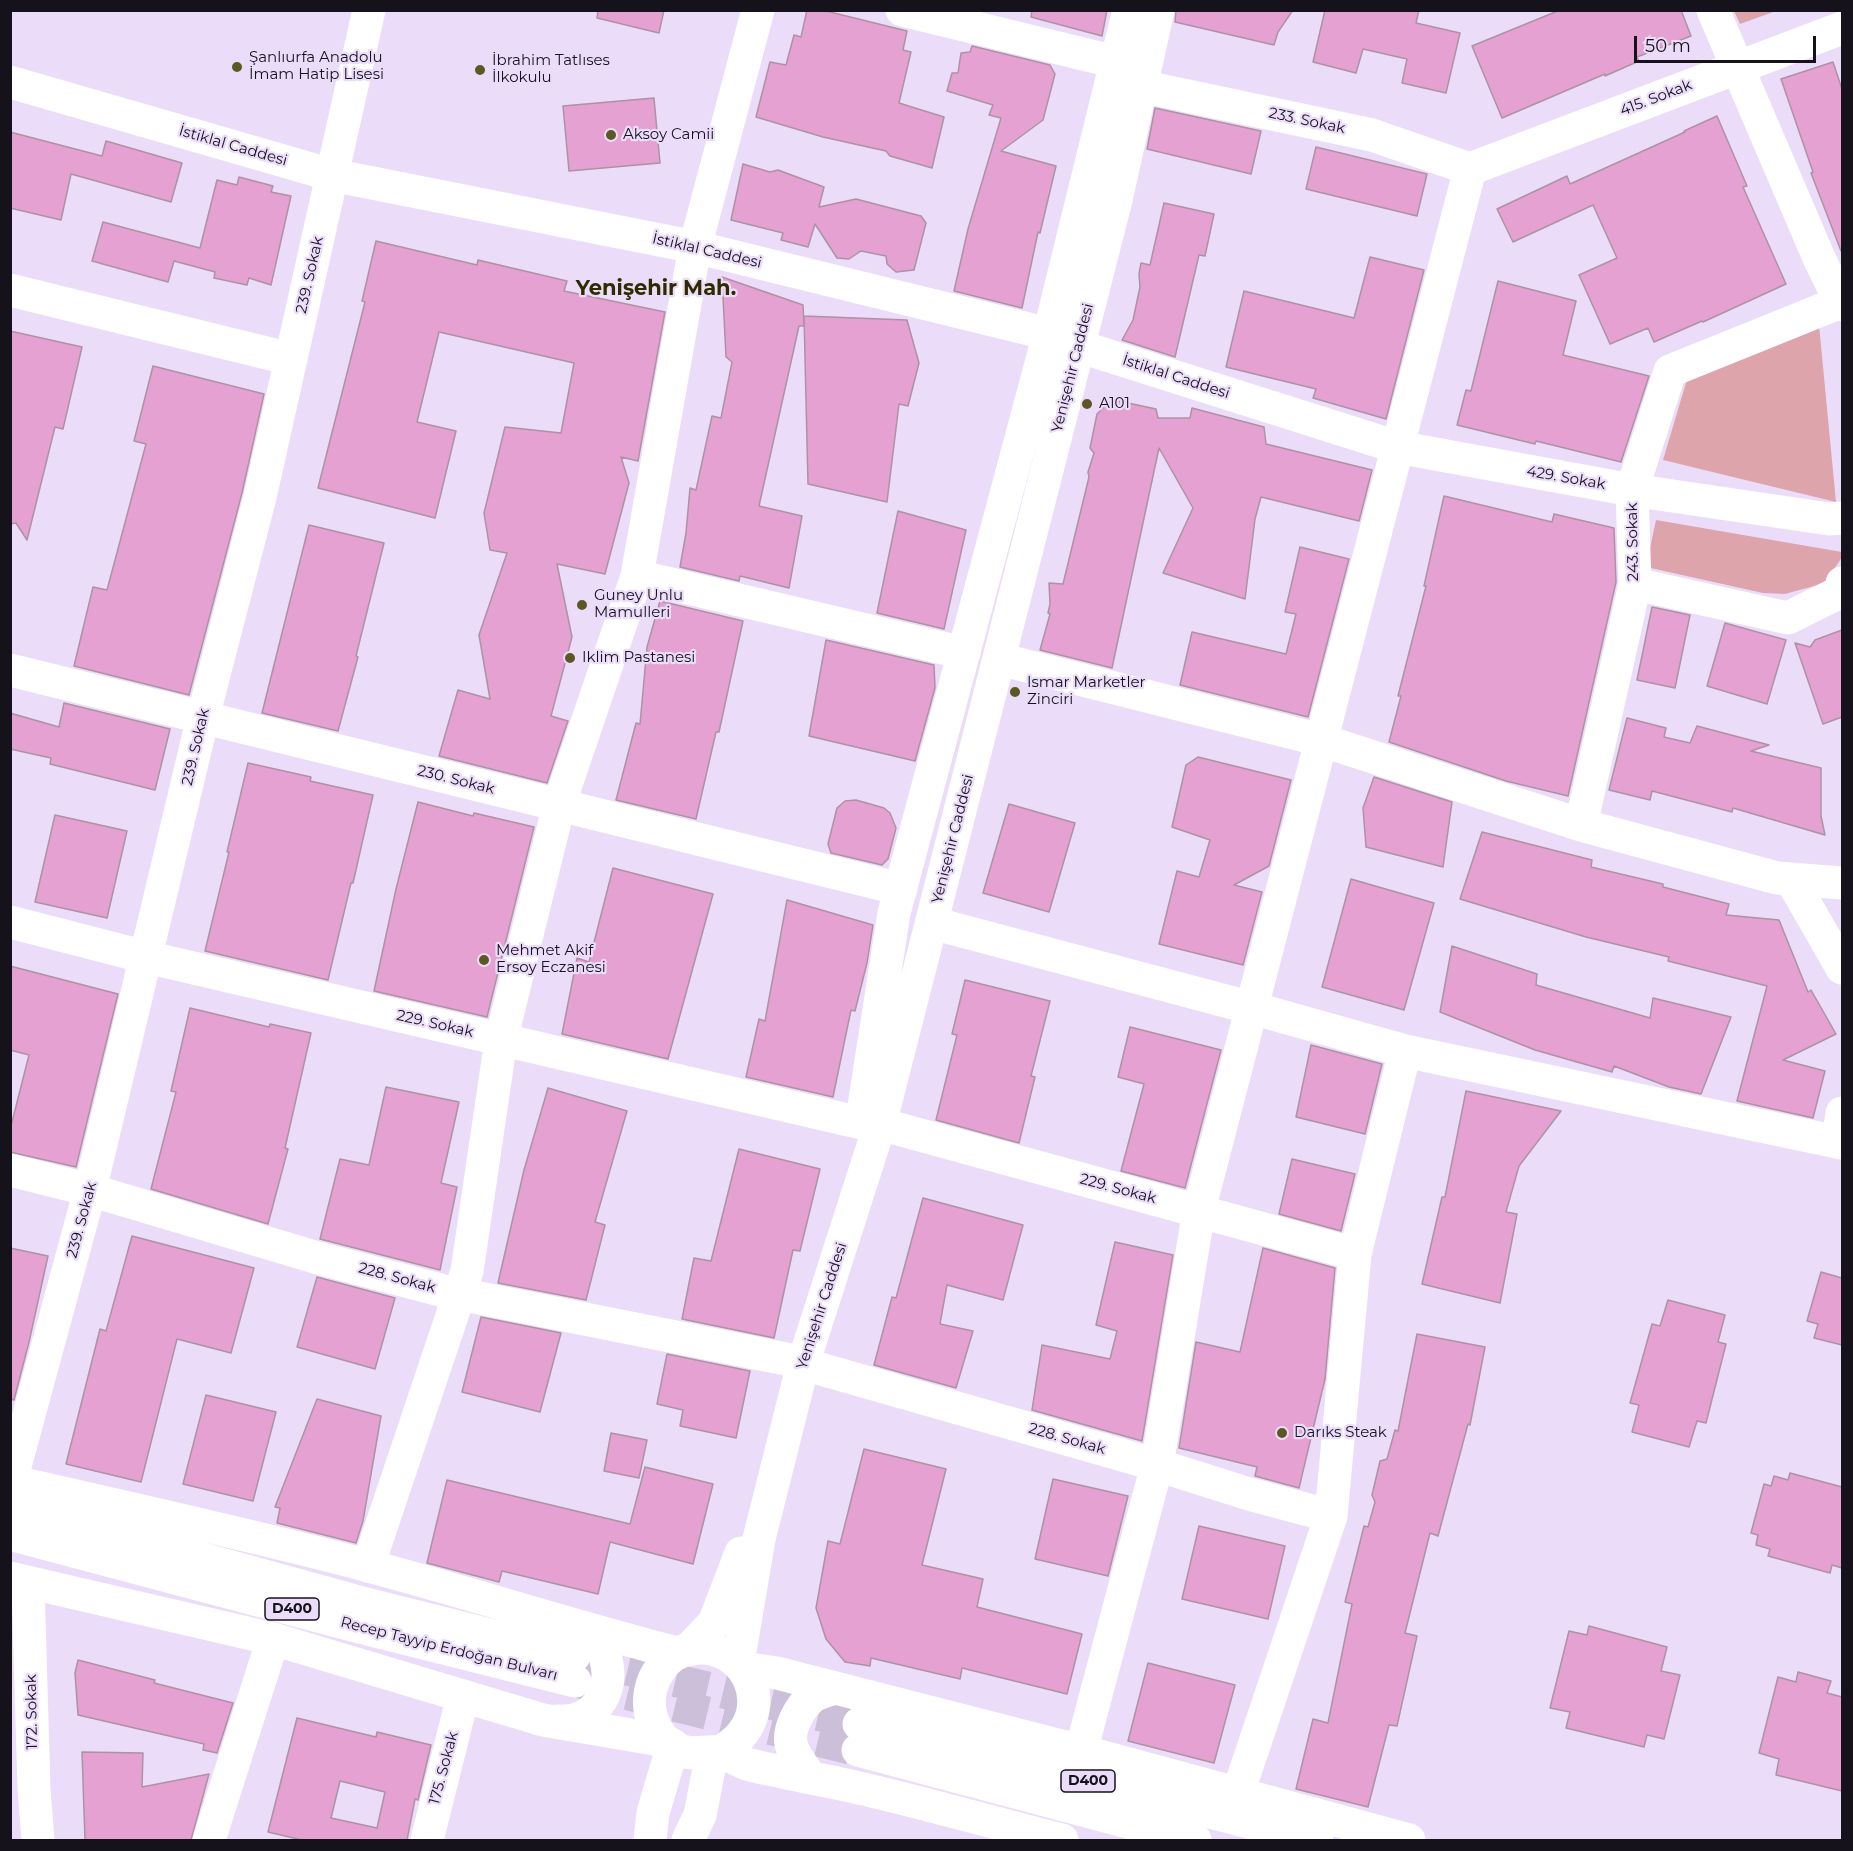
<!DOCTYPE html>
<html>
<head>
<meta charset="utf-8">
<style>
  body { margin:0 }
  #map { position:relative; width:1853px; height:1851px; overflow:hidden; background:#ebddfa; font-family:Montserrat,sans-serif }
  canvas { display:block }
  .frame { position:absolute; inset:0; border:12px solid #16121c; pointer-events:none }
  .scale { position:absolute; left:1634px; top:36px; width:182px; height:27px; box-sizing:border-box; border:3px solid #16121c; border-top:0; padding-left:8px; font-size:18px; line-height:21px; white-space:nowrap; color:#16121c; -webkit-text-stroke:4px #ebddfa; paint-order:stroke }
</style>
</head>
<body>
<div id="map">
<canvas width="1853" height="1851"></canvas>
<div class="frame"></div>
<div class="scale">50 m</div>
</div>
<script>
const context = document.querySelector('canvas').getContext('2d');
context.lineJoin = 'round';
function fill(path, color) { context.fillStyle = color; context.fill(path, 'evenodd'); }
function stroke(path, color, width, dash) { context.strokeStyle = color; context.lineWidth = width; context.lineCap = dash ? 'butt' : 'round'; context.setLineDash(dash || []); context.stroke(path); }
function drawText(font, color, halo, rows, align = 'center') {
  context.font = font + ' Montserrat,sans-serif'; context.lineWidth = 4.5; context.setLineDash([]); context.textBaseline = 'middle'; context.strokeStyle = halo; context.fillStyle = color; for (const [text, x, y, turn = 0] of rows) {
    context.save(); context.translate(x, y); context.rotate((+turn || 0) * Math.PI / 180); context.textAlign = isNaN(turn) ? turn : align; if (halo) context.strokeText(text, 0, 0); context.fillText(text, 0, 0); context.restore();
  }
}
fill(new Path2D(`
  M1734,11H1776L1740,24Z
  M1819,325L1836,502L1663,460L1688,376Z
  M1656,520L1842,552V557L1825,583L1785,594L1763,593L1646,567Z`), '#dda4ac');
const building = new Path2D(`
  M598,10H664L659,33L597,18Z
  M807,10H822L907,31L903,50L911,52L899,103L944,117L932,168L890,156L886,151L823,137L756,117L770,62L786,65L794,35L801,37Z
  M1032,10H1107L1102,36L1031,17Z
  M1176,10H1293L1278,32L1274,45L1175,22Z
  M1325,10H1419L1416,23L1460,33L1446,93L1402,83L1407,59L1363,49L1356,73L1313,62Z
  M1560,10H1681L1691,36L1637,57L1639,61L1605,76V74L1502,118L1472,46Z
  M972,46L1050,65L1055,74L1043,120L1001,151L1056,166L1040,233L1038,232L1022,308L954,291L968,229L1001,118L989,115L993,105L947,91L952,73H958L961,53L970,52Z
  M1833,62L1842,89V251H1841L1811,173L1813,172L1781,79Z
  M654,98L660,163L569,171L563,106Z
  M1155,108L1261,131L1251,174L1147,149Z
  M1717,116L1747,186L1743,187L1786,284L1703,322L1702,321L1654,342L1648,328L1610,344L1579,275L1617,258L1593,205L1513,242L1497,209L1567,176L1570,184L1685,132L1684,131Z
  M10,132L102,156L106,141L182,163L171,202L71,174L61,220L10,208Z
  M1316,147L1427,174L1417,216L1306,189Z
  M743,164L770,172L778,170L824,187L819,207L856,199L921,216L926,223L914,270L896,272L887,264L886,256L861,251L849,259L837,258L815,224L808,247L781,240L783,233L731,220Z
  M239,177L273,186L271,192L291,196L271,285L249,278L247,285L214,278L215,272L174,261L168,282L92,261L103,222L200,248L217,180L237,185Z
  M1164,203L1214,214L1205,256L1199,255L1175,357L1122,340L1133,320L1140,287L1139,274L1141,263L1150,265Z
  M376,241L477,265L478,260L567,281L564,291L665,312L638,461L621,457L629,483L605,574L557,564L572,637L551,716L568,721L547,783L439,756L458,690L490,699L479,635L507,553L490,550L484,513L505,427L561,433L574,363L439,332L417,422L456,431L435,518L318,488L365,302L362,301Z
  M1370,257L1424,270L1386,419L1313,398L1316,389L1226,367L1244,291L1354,318Z
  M722,277L803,305L804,326H799L759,506L802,516L789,588L740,576L739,581L680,567L686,533L690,488L696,490L712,416L721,418L732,362L726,357Z
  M1498,281L1576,301L1563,355L1649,376L1621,462L1536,441L1535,444L1457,425L1466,390L1471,391Z
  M804,316L907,320L919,363L908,406L899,404L887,502L808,484Z
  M10,331L82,347L63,429L55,427L27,540L16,523L10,524Z
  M153,366L264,394L242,493L189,695L74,666L93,587L107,590L146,444L134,441Z
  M1114,400L1156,409L1158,418H1190L1192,408L1264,427L1266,444L1372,470L1359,521L1261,497L1255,519L1245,599L1163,573L1193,508L1159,448L1112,668L1040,650L1050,614L1048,613L1050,604L1049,583L1063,584L1089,477L1088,472L1094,453L1090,448L1097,414L1108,403Z
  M1444,496L1552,522L1554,514L1614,528L1616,582L1568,796L1506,781L1389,742L1401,696H1398L1426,586H1424Z
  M898,511L966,530L944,629L877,613Z
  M309,525L384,543L356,656L358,657L338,731L262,713Z
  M1300,547L1349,559L1308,717L1180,685L1192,632L1286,654L1296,614L1285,612Z
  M660,601L743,621L719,732H716L696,819L616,800L636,723L640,724L647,647Z
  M1652,607L1690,615L1675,688L1637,680Z
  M1725,623L1786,640L1767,704L1707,686Z
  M1842,630V717L1823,724L1795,643L1810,647L1815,640Z
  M826,640L934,665L935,688L915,761L809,736Z
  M64,703L170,729L155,790L50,764L51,758L10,749V713L59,727Z
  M1627,718L1666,728L1664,737L1690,743L1697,726L1769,745L1751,751L1821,768V816L1825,835L1733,808L1732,812L1652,791L1650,800L1609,790Z
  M1198,757L1291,780L1269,866L1234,885L1262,892L1243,965L1159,944L1177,871L1199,877L1210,840L1172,827L1186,765Z
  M248,763L311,777L310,781L373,795L353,883H351L328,980L205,951L229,852H227Z
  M1374,777L1452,802L1443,867L1366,847L1363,808Z
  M856,800L884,808L890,813L896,828L888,859L882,865L831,853L828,844L837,808L845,801Z
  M418,802L473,816L474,813L534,827L487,1017L374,991L396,889Z
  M1009,804L1075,823L1049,912L983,893Z
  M55,815L127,831L107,918L35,902Z
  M1482,832L1592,860L1591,867L1663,884V887L1729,904L1726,915L1779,920L1808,992L1811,990L1836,1034L1783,1060L1825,1071L1813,1118L1737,1101L1767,986L1668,961L1669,957L1586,937L1460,899Z
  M613,868L713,894L668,1059L562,1034L577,958L589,962Z
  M1351,879L1434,903L1404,1010L1322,987Z
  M787,900L873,925L867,963L855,1011L851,1010L833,1097L746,1077L759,1019L765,1021Z
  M1452,946L1537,974L1536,985L1650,1018L1653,998L1731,1017L1701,1094L1669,1087L1614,1066L1612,1072L1535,1050L1440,1012Z
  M10,966L118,994L76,1167L10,1152V1130L29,1055L10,1050Z
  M965,980L1050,1001L1031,1076L1035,1077L1019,1143L936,1120L957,1035L952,1034Z
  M190,1008L269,1027L270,1024L311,1033L285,1148L288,1149L268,1224L151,1189L176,1092L171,1091Z
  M1130,1027L1221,1050L1185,1188L1121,1171L1144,1084L1118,1077Z
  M1311,1045L1382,1064L1365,1134L1296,1117Z
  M386,1087L459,1102L441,1183L457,1187L440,1270L320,1239L340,1159L369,1165Z
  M548,1088L627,1111L595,1222L605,1225L586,1300L498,1283L524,1170Z
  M1466,1091L1561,1111L1519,1166L1506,1212L1517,1214L1500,1303L1422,1284L1442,1197H1445Z
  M739,1149L820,1169L800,1251L793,1250L774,1338L682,1319L694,1258L711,1261Z
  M1292,1159L1355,1174L1341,1231L1279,1214Z
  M923,1198L1023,1225L1003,1300L947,1285L940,1324L973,1331L956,1388L874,1365L892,1297L896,1298Z
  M132,1236L254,1268L231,1353L177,1339L141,1482L66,1464L100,1329L106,1331Z
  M1115,1242L1173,1255L1142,1441L1032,1410L1042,1345L1110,1359L1117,1331L1096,1325Z
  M10,1248L48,1256L29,1342L14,1400L10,1399Z
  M1263,1248L1335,1268L1325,1379L1299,1488L1255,1476L1257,1467L1179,1448L1196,1342L1240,1352Z
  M1821,1272L1842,1278V1345L1814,1338L1818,1324L1807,1321Z
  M317,1277L395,1298L375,1369L297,1347Z
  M1668,1300L1725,1315L1718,1342L1726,1344L1706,1423L1697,1421L1689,1447L1632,1432L1639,1405L1630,1403L1652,1324L1660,1326Z
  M481,1317L561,1333L540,1412L462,1392Z
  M1417,1334L1485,1347L1470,1425L1468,1424L1438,1536L1430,1533L1405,1633L1417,1636L1397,1726L1389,1725L1368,1807L1296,1789L1313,1719L1328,1723L1352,1604L1345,1602L1364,1526L1368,1527L1375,1502L1372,1495L1380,1461L1387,1459L1395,1430L1398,1431Z
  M667,1354L750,1371L736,1438L680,1426L683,1410L657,1404Z
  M206,1395L276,1412L253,1501L183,1484Z
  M317,1399L381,1416L363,1521L356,1543L277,1523L280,1508L275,1507Z
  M611,1433L647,1440L639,1478L604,1471Z
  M864,1449L946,1469L922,1565L983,1579L977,1607L1082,1634L1067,1694L962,1668L960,1679L871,1658L870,1666L845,1662L826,1639L816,1608L828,1541L840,1544Z
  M645,1467L713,1484L693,1564L610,1542L598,1594L502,1571L499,1582L427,1563L447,1480L630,1524Z
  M1790,1473L1842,1487V1568L1832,1565L1830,1573L1768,1556L1770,1549L1756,1545L1758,1535L1751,1533L1764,1484L1771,1486L1774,1476L1788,1480Z
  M1053,1479L1128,1496L1108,1576L1035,1559Z
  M1199,1526L1285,1546L1268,1619L1182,1599Z
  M1589,1626L1667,1647L1661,1671L1680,1675L1664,1739L1647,1735L1644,1747L1566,1728L1570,1712L1550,1708L1569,1631L1587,1635Z
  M78,1660L155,1680L154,1683L233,1703L217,1753L203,1750L204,1744L78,1715L75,1673Z
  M1148,1663L1235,1685L1214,1763L1128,1741Z
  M1798,1672L1831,1681L1827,1693L1842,1697V1791L1776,1775L1779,1759L1759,1753L1778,1677L1796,1682Z
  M297,1718L376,1737L377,1732L431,1745L418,1800L415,1799L407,1840H302L268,1832ZM340,1781L385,1792L377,1828L331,1818Z
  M82,1752L143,1753L142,1787L209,1774L191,1840H85Z`);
fill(building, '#e5a1d1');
stroke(building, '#ad92a4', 1.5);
stroke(new Path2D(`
  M580,1658L859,1724
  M580,1682L858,1750`), '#cbbfd9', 33, [33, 16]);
stroke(new Path2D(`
  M902,10L1116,62
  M1713,10L1819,258L1842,305
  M10,82L332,175L695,247L1049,334L1078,346L1397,447L1632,490L1829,519L1842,518
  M1140,86L1372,135L1470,169
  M1470,169L1842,28
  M10,290L291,359
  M637,576L964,653
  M1635,584L1788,618L1840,592L1842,583
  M999,659L1321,740L1581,825L1777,878L1842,883
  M10,670L901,889
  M1581,825L1635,584L1632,490L1670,371L1841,302
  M1791,879L1842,968
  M10,922L146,957L861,1123
  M932,923L1252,1008L1405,1051L1842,1143
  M1842,1113L1838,1141L1842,1139
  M880,1124L1355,1254
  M10,1170L90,1190L318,1258L444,1291L791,1360
  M803,1364L1157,1465L1249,1494L1331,1516
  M11,1481L90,1190L203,717L260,497L369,10
  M368,1566L467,1271L501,1040L559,805L637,576L695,247L758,10
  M28,1583L34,1789L38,1840
  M1081,1751L1157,1465L1199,1210L1470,169
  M1238,1793L1331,1516L1355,1254L1405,1051
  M209,1840L273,1639
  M427,1840L463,1696`), '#fff', 33);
stroke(new Path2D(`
  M862,1119L894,913L1049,334L1129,10
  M688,1650L714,1623L741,1553
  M738,1663L759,1539L803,1364L880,1124L1116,200L1158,10
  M650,1840L653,1813L673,1745
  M688,1840L700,1815L712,1753`), '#fff', 33);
stroke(new Path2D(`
  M10,1481C129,1508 248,1534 365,1565C470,1593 572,1626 677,1653
  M10,1506L362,1603L574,1656
  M10,1534L352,1625L575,1681
  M10,1578L273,1639L543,1720L666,1741
  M743,1668L777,1673L1081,1751L1409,1840
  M557,1721C598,1724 619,1685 602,1649C599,1642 593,1636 588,1630
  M859,1724L1222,1815L1317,1840
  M858,1750L1195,1840
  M719,1752C789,1716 742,1626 678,1653C672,1656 665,1662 661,1668C640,1695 648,1738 682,1751C697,1756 711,1749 722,1753C731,1756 739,1761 747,1764C760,1768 774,1770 787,1773C816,1779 844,1784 872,1791C935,1806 998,1824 1062,1840
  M811,1778C804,1768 794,1756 791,1744C788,1728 800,1707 812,1697C818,1693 827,1691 834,1688`), '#fff', 33);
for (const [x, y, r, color] of [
  [237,67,6,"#5d5723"],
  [480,70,6,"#5d5723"],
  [611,135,6,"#5d5723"],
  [1087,404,6,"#5d5723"],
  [582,605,6,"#5d5723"],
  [570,658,6,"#5d5723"],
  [1015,692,6,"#5d5723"],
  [484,960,6,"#5d5723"],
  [1282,1433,6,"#5d5723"]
]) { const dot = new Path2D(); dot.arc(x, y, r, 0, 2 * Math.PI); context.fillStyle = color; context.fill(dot); stroke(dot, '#ebddfa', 2); }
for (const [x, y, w] of [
  [292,1609,54],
  [1088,1781,54]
]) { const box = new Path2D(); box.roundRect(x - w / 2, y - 11, w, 22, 4.5); context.fillStyle = '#ebddfa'; context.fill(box); stroke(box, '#16121c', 1.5); }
drawText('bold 14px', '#16121c', null, [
  ["D400",292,1609],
  ["D400",1088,1781]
]);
drawText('15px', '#16121c', '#ebddfa', [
  ["Şanlıurfa Anadolu",249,58],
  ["İmam Hatip Lisesi",249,75],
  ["İbrahim Tatlıses",492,61],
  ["İlkokulu",492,78],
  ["Aksoy Camii",623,135],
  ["A101",1099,404],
  ["Guney Unlu",594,596],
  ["Mamulleri",594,613],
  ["Iklim Pastanesi",582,658],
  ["Ismar Marketler",1027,683],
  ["Zinciri",1027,700],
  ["Mehmet Akif",496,951],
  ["Ersoy Eczanesi",496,968],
  ["Darıks Steak",1294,1433]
], 'left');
drawText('15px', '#16121c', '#ebddfa', [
  ["415. Sokak",1656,98,-21],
  ["233. Sokak",1307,121,12],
  ["İstiklal Caddesi",233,146,16],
  ["İstiklal Caddesi",707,251,13],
  ["239. Sokak",310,275,-77],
  ["Yenişehir Caddesi",1073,368,-76],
  ["İstiklal Caddesi",1176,377,18],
  ["429. Sokak",1566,478,10],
  ["243. Sokak",1633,542,-91],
  ["239. Sokak",196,747,-77],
  ["230. Sokak",456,780,14],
  ["Yenişehir Caddesi",953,839,-76],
  ["229. Sokak",435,1024,13],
  ["229. Sokak",1118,1189,15],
  ["239. Sokak",82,1220,-75],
  ["228. Sokak",397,1278,15],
  ["Yenişehir Caddesi",822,1306,-72],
  ["228. Sokak",1067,1439,16],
  ["Recep Tayyip Erdoğan Bulvarı",449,1649,14],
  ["172. Sokak",32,1712,-91],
  ["175. Sokak",444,1768,-75]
]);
drawText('bold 21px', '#2f2b00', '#ebddfa', [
  ["Yenişehir Mah.",656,289]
]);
</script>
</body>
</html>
